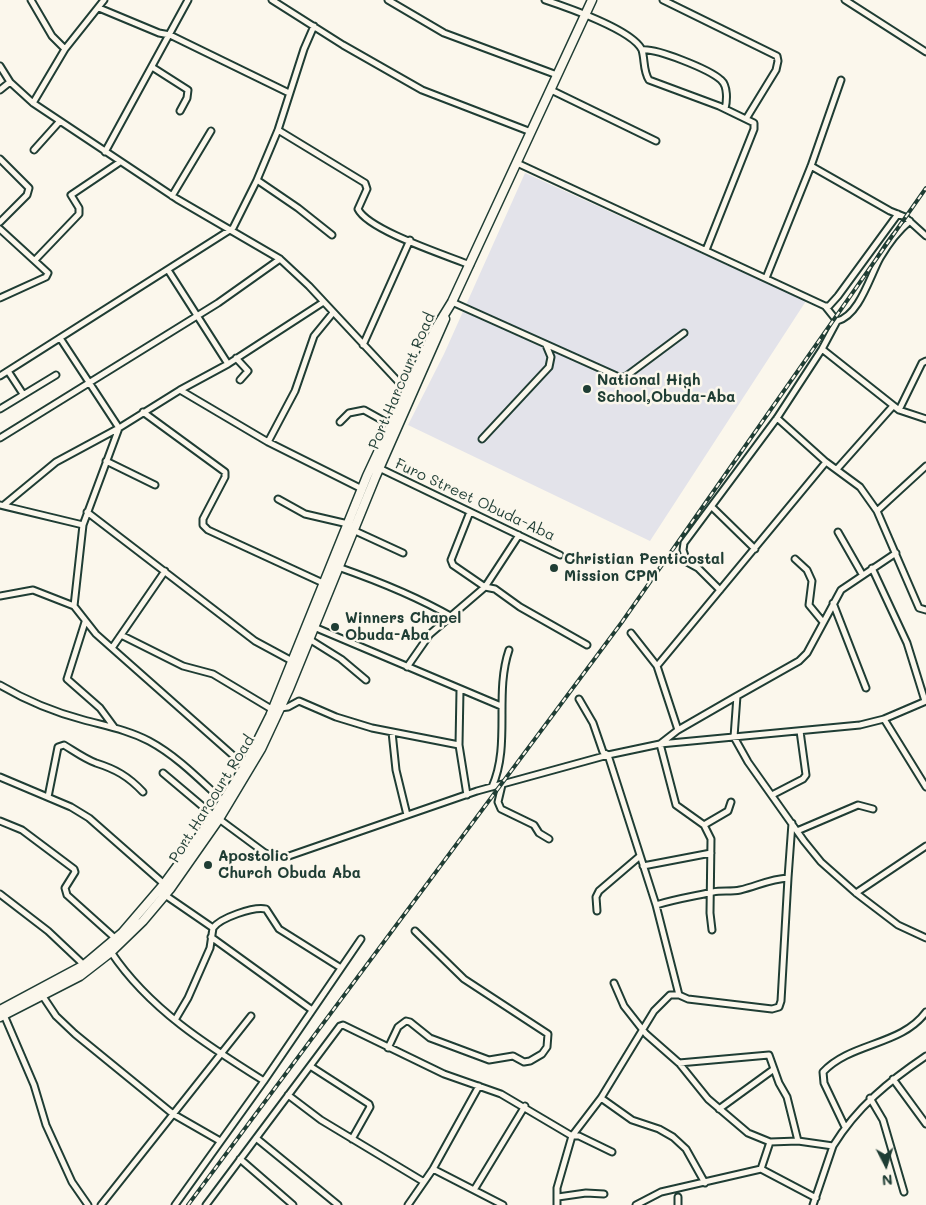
<!DOCTYPE html>
<html>
<head>
<meta charset="utf-8">
<style>
  body { margin:0 }
  #map { position:relative; width:926px; height:1205px; overflow:hidden; background:#fbf7ec; font-family:Mali,sans-serif }
  canvas { display:block }
  .north { position:absolute; left:861px; top:1140px; width:50px; height:50px; -webkit-text-stroke:4px #fbf7ec; paint-order:stroke; rotate:175deg; font-size:14px; font-weight:700; line-height:20px; text-align:center; color:#1f3d34 }
  .north::after { content:''; display:block; margin:auto; width:18px; height:22px; background:#1f3d34; clip-path:polygon(50% 0,100% 100%,50% 72%,0 100%) }
</style>
</head>
<body>
<div id="map">
<canvas width="926" height="1205"></canvas>
<div class="north">N</div>
</div>
<script>
const context = document.querySelector('canvas').getContext('2d');
context.lineJoin = 'round';
function fill(path, color) { context.fillStyle = color; context.fill(path, 'evenodd'); }
function stroke(path, color, width, dash) { context.strokeStyle = color; context.lineWidth = width; context.lineCap = dash ? 'butt' : 'round'; context.setLineDash(dash || []); context.stroke(path); }
function drawText(font, color, halo, rows, align = 'center') {
  context.font = font + ' Mali,sans-serif'; context.lineWidth = 5; context.setLineDash([]); context.textBaseline = 'middle'; context.strokeStyle = halo; context.fillStyle = color; for (const [text, x, y, turn = 0] of rows) {
    context.save(); context.translate(x, y); context.rotate((+turn || 0) * Math.PI / 180); context.textAlign = isNaN(turn) ? turn : align; if (halo) context.strokeText(text, 0, 0); context.fillText(text, 0, 0); context.restore();
  }
}
fill(new Path2D(`
  M525,173L806,301L650,541L408,425L444,354Z`), '#e3e3ea');
const minor = new Path2D(`
  M31,0L52,36L65,49
  M272,0L343,45L422,90L531,132
  M388,0L444,33L557,75
  M545,0C566,7 633,30 642,50C645,60 643,71 649,80L719,106L754,123V129L706,250
  M663,0L777,56L778,61L776,70L746,119
  M845,0L926,52
  M99,8L159,33L170,35L289,93
  M642,50C656,48 709,69 721,80C728,86 727,101 725,109
  M0,66L10,82L33,103L177,199L280,259L309,286L407,391
  M152,67L188,90L187,98L180,111
  M0,90L10,82
  M551,90L656,141
  M33,103L65,49L104,0
  M278,130L365,183L367,189L358,209C368,230 445,255 470,265
  M34,150L60,121
  M105,152L188,0
  M0,159L29,188L27,195L0,222
  M517,163L825,306L837,321
  M811,166L890,211L905,217L926,236
  M257,180L298,208L332,235
  M172,196L211,131
  M910,221C899,230 887,246 880,258C870,276 859,316 837,321L822,349L899,410L926,419
  M0,229L48,273L46,277L0,298
  M35,260L79,214V208L71,195L120,162
  M168,270L228,364
  M766,278L811,166L841,80
  M452,302L619,377H625L684,333
  M825,306H829L838,296L898,214
  M363,345L410,240
  M236,358L248,371L240,380
  M8,371L23,394
  M0,376L233,228L257,180L278,130L304,49L314,26
  M180,390L268,442L362,489
  M0,409L56,375
  M899,410L922,363L926,361
  M143,412L225,472V477L203,519V525L208,530L323,583
  M777,418L826,462L860,487L877,511
  M340,422L349,413L364,410L391,425
  M0,438L218,303L280,259
  M482,439L549,367L551,357L546,345
  M268,442L295,391L314,336L332,314
  M106,461L155,485
  M926,466L877,511L919,608L926,610
  M379,468L560,555
  M837,469L893,406
  M278,499L305,514L348,524
  M0,505L83,525
  M4,505L56,462L119,428L60,338
  M712,507L755,549
  M87,512L255,641L292,661
  M470,512L451,560L453,565L485,587L495,589L520,607L587,645
  M353,530L403,553
  M838,532L862,574
  M896,553L841,590L807,653L799,661L737,696L734,737L748,762L804,841L821,862L856,893L898,925L926,938
  M795,559L807,570L812,581L809,605L823,622
  M338,567C378,581 416,596 452,617
  M872,568L907,643L925,701
  M720,590L698,568L687,562L683,550L684,543L777,418L822,349
  M0,596L33,590L74,606L96,634L245,766
  M833,603L866,688
  M74,606L83,525L119,428L180,390L228,364L322,303
  M85,622L67,679L100,708L114,727
  M314,627L501,706
  M631,633L657,666L678,730
  M121,635L183,666L213,674L273,710
  M309,639L341,659L366,680
  M112,648L165,571
  M657,666L826,462
  M407,667L430,634L485,587L519,535
  M0,685C27,701 54,712 84,720C106,726 128,730 149,741C177,756 200,780 223,801
  M460,690L459,745L467,795
  M579,699L593,723L603,752L608,755L656,905C675,899 695,896 713,892C721,890 731,892 740,890C757,886 770,879 788,878L792,823
  M280,708L288,707L299,701L336,717L372,728L459,745
  M884,719L926,787
  M392,732L396,770L407,815
  M163,773L214,816
  M0,777L71,807L89,818L164,884
  M502,785L498,802L501,809L534,825L539,833L549,839
  M492,787C511,745 494,694 509,650
  M772,795L803,779L806,775L800,731
  M48,797L58,747L64,745C74,751 85,759 96,763C115,769 128,776 143,792
  M219,819L265,853L272,856L286,857L477,791L608,755L660,744L860,725L884,719L926,701
  M0,821L22,830L74,869L75,872L65,888L67,895L116,939
  M704,825L728,811L731,802
  M797,831L858,805L873,809
  M643,866L711,853
  M856,893L926,846
  M0,894L48,931L84,965
  M165,895L213,928
  M656,905L679,995L688,999L772,1009L779,1007L781,1001L788,878
  M597,911L596,897L599,891L640,856
  M712,930L710,913L711,839L704,825L676,805L660,744L678,730L737,696
  M211,937L312,1010
  M111,952C149,1009 208,1046 264,1081
  M614,983L624,1006L646,1034L679,1063L708,1099L748,1133L770,1142L798,1141L833,1146C857,1107 889,1081 926,1056
  M42,995L56,1016L75,1034L173,1114L220,1141
  M4,1015L34,1085L46,1125L72,1182L88,1205
  M175,1020L188,998L210,948L213,928C220,918 254,906 266,909L279,929L341,968
  M388,1048L398,1027L406,1021L410,1022L430,1038L489,1060L513,1056L524,1062L530,1061L542,1054L547,1047L548,1034L464,979L415,931
  M679,1063L769,1055L779,1083L787,1097L798,1141
  M310,1066L369,1104L370,1107L352,1139
  M893,1079L926,1124
  M288,1095L321,1120L424,1182
  M601,1098L632,1120L659,1129L673,1137L686,1149L705,1183
  M870,1098L883,1120L904,1192
  M719,1109L774,1069
  M845,1127L824,1083L823,1072C851,1042 901,1046 926,1012
  M256,1138L338,1205
  M770,1142L761,1169L816,1198
  M240,1159L293,1205
  M433,1169L503,1205
  M474,1190L525,1106
  M558,1197L586,1193L604,1194
  M678,1197V1205
  M101,1205L251,1016
  M175,1205L264,1081L361,939
  M206,1205L340,1026L343,1025L444,1074L501,1094L572,1136H579L612,1152
  M408,1205L433,1169L479,1086
  M557,1205V1188L572,1136L601,1098L654,1011L670,995H679
  M636,1205L661,1192L761,1169
  M813,1205L833,1146`);
const trunk = new Path2D(`
  M0,1010L84,965L122,933L164,884L214,816L245,766L270,716L367,476L436,328L452,302L592,0
  M0,1017L80,976L111,952L143,921L170,889L219,819L261,749L289,689L375,478L445,319`);
stroke(minor, '#1f3d34', 9);
stroke(trunk, '#1f3d34', 11);
stroke(minor, '#fbf7ec', 5);
stroke(trunk, '#fbf7ec', 8);
const rail = new Path2D(`
  M188,1205L622,622L926,188`);
stroke(rail, '#1f3d34', 4);
stroke(rail, '#fbf7ec', 2, [5.5]);
for (const [x, y, r, color] of [
  [587,389,5,"#1f3d34"],
  [554,568,5,"#1f3d34"],
  [335,627,5,"#1f3d34"],
  [208,865,5,"#1f3d34"]
]) { const dot = new Path2D(); dot.arc(x, y, r, 0, 2 * Math.PI); context.fillStyle = color; context.fill(dot); stroke(dot, '#fbf7ec', 2); }
drawText('bold 15px', '#1f3d34', '#fbf7ec', [
  ["National High",597,380],
  ["School,Obuda-Aba",597,397],
  ["Christian Penticostal",564,559],
  ["Mission CPM",564,576],
  ["Winners Chapel",345,618],
  ["Obuda-Aba",345,635],
  ["Apostolic",218,856],
  ["Church Obuda Aba",218,873]
], 'left');
drawText('15px', '#1f3d34', '#fbf7ec', [
  ["Port Harcourt Road",402,381,-67],
  ["Furo Street Obuda-Aba",475,500,25],
  ["Port Harcourt Road",212,799,-58]
]);
</script>
</body>
</html>
